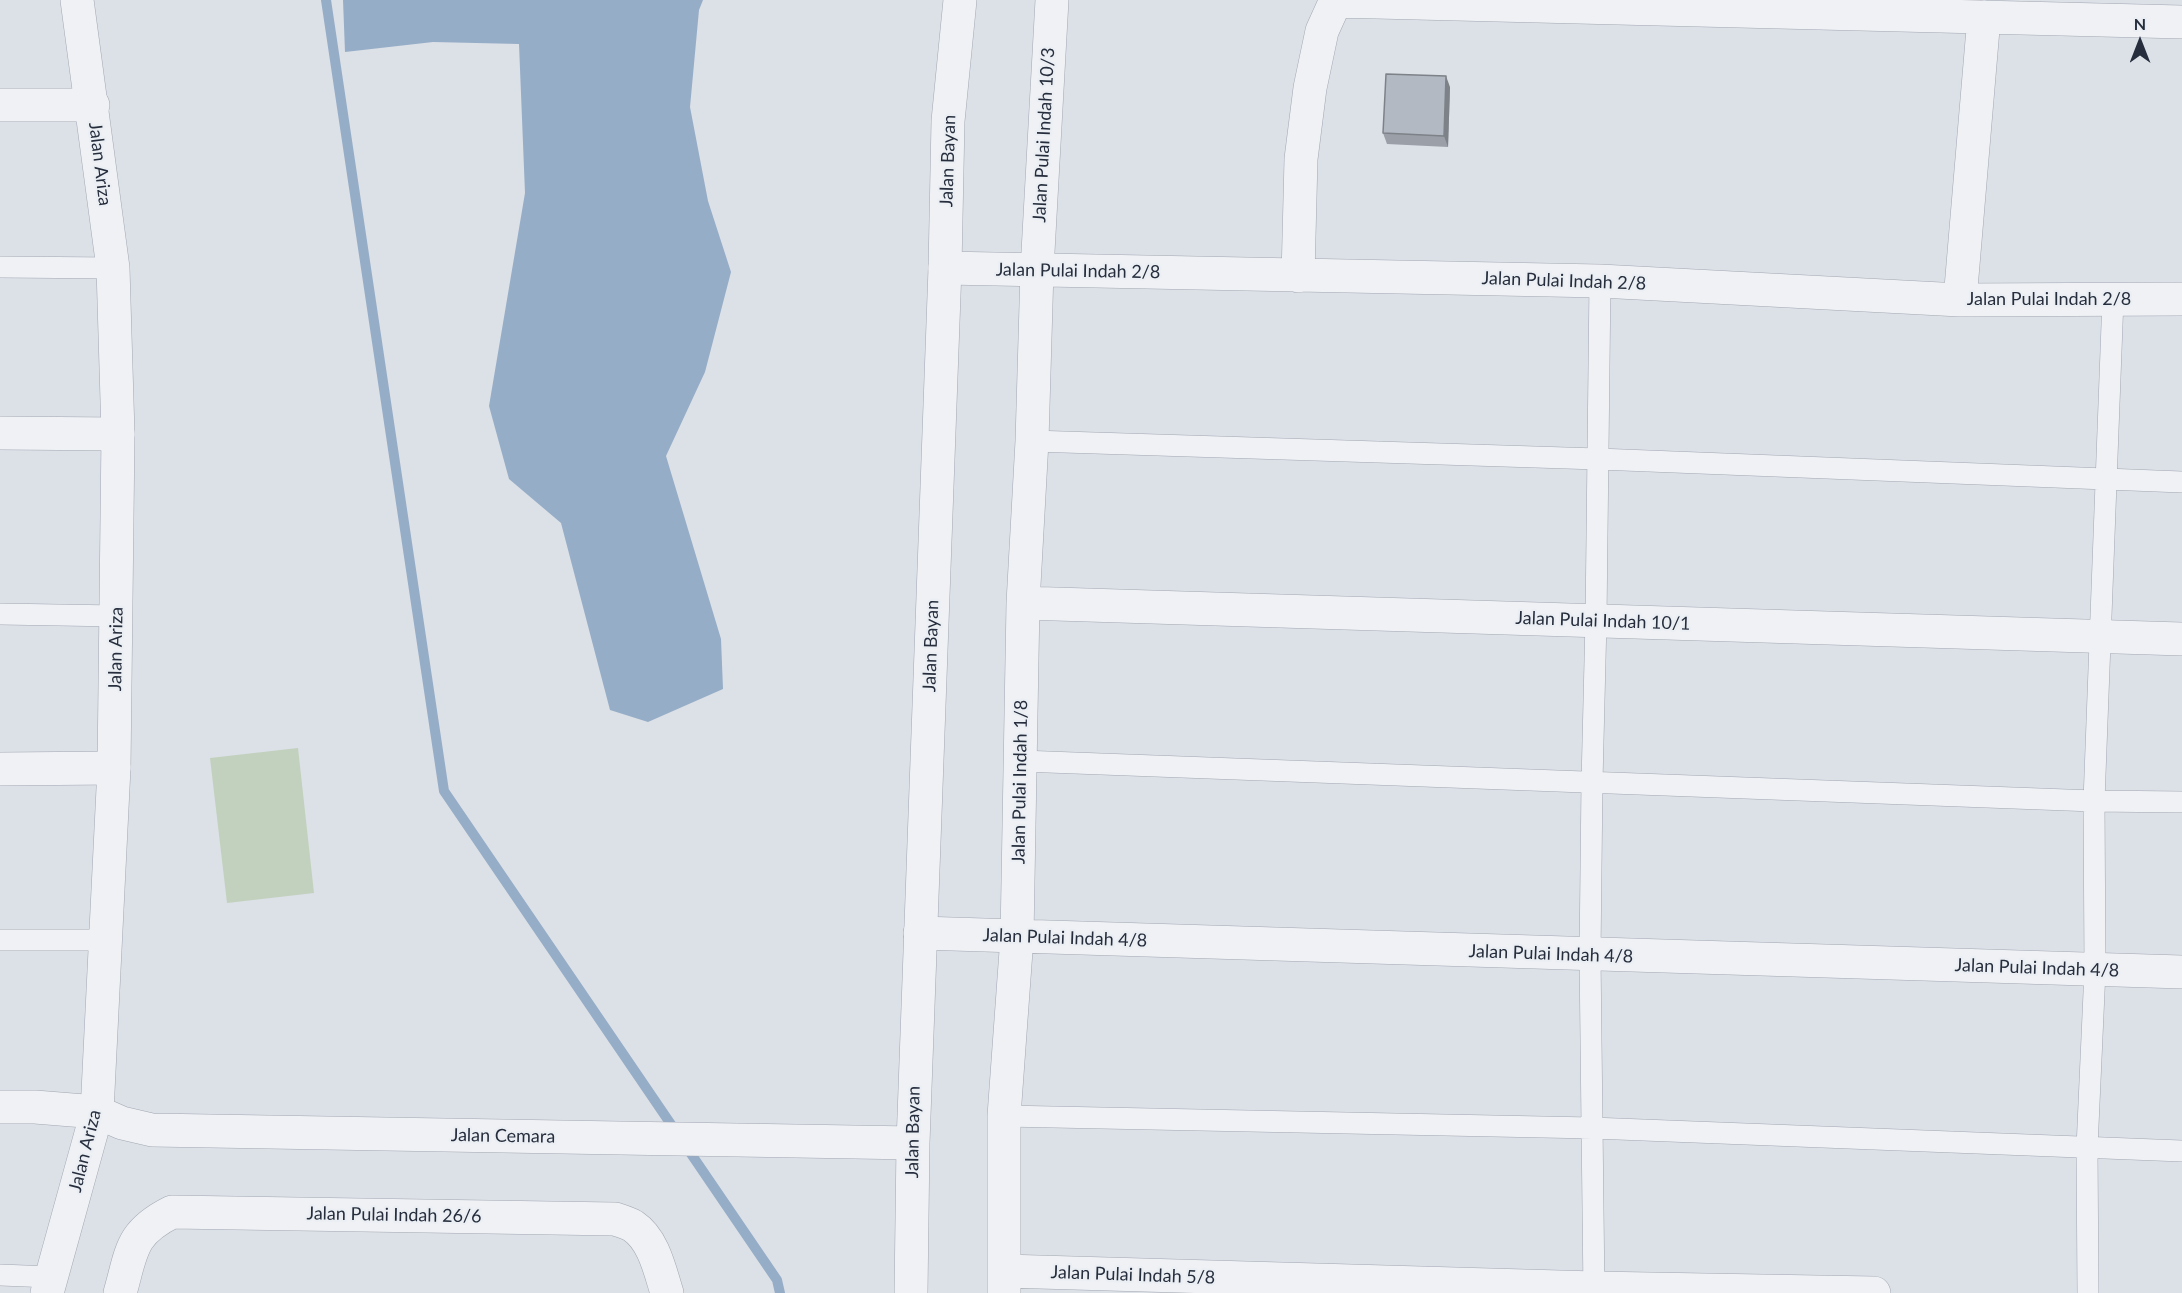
<!DOCTYPE html>
<html>
<head>
<meta charset="utf-8">
<style>
  body { margin:0 }
  #map { position:relative; width:2182px; height:1293px; overflow:hidden; background:#dce0e7; font-family:Lato,sans-serif }
  canvas { display:block }
  .north { position:absolute; left:2110px; top:12px; width:60px; height:60px; -webkit-text-stroke:4px #ebeff4; paint-order:stroke; rotate:0deg; font-size:16px; font-weight:700; line-height:24px; text-align:center; color:#262e3d }
  .north::after { content:''; display:block; margin:auto; width:21px; height:27px; background:#262e3d; clip-path:polygon(50% 0,100% 100%,50% 72%,0 100%) }
</style>
</head>
<body>
<div id="map">
<canvas width="2182" height="1293"></canvas>
<div class="north">N</div>
</div>
<script>
const context = document.querySelector('canvas').getContext('2d');
context.lineJoin = 'round';
function fill(path, color) { context.fillStyle = color; context.fill(path, 'evenodd'); }
function stroke(path, color, width, dash) { context.strokeStyle = color; context.lineWidth = width; context.lineCap = dash ? 'butt' : 'round'; context.setLineDash(dash || []); context.stroke(path); }
function drawText(font, color, halo, rows, align = 'center') {
  context.font = font + ' Lato,sans-serif'; context.lineWidth = 4.5; context.setLineDash([]); context.textBaseline = 'middle'; context.strokeStyle = halo; context.fillStyle = color; for (const [text, x, y, turn = 0] of rows) {
    context.save(); context.translate(x, y); context.rotate((+turn || 0) * Math.PI / 180); context.textAlign = isNaN(turn) ? turn : align; if (halo) context.strokeText(text, 0, 0); context.fillText(text, 0, 0); context.restore();
  }
}
fill(new Path2D(`
  M298,748L314,893L227,903L210,758Z`), '#c2d1bd');
fill(new Path2D(`
  M343,0H703L699,10L690,107L708,201L731,272L705,372L666,456L721,639L723,689L648,722L610,710L561,523L509,479L489,406L525,193L519,44L433,42L345,52Z`), '#96adc7');
stroke(new Path2D(`
  M326,0L444,791L777,1280L780,1293`), '#96adc7', 10);
const service = new Path2D(`
  M0,267L113,268
  M1032,441L1598,459L2182,482
  M0,614L117,616
  M1021,761L2094,801L2182,802
  M0,940H106
  M1004,1116L1592,1128L2182,1151
  M0,1275L51,1277
  M1594,1293L1590,955L1592,782L1596,620L1600,281
  M2088,1293L2087,1148L2095,970L2094,801L2113,298`);
const minor = new Path2D(`
  M1336,1L2182,22
  M0,105H93
  M945,268L1600,281L1960,300L2182,299
  M1298,276L1301,159L1310,88L1322,31L1336,0
  M1960,300L1984,17
  M0,433L118,434
  M1023,603L2182,639
  M0,769L114,768
  M920,933L2182,972
  M0,1107H35L97,1112
  M1004,1271L1595,1288L1874,1293
  M120,1293C132,1251 130,1233 172,1212L615,1219C621,1221 628,1223 633,1226C654,1240 660,1271 667,1293
  M1004,1293V1116L1017,937L1023,603L1032,441L1037,270L1052,0`);
const tertiary = new Path2D(`
  M97,1112L122,1123L152,1130L913,1143
  M47,1293L97,1112L114,768L118,434L113,268L77,0
  M911,1293L913,1143L945,268L948,121L960,0`);
stroke(service, '#a2a7b1', 22);
stroke(minor, '#a2a7b1', 34);
stroke(tertiary, '#a2a7b1', 34);
stroke(service, '#eff1f5', 21);
stroke(minor, '#eff1f5', 33);
stroke(tertiary, '#eff1f5', 33);
fill(new Path2D(`
  M1450,87L1448,147L1387,144L1383,133Z`), '#9a9fa8');
fill(new Path2D(`
  M1446,76L1450,87L1448,147L1444,136Z`), '#7d8288');
const building = new Path2D(`
  M1386,74L1446,76L1444,136L1383,133Z`);
fill(building, '#b3b9c3');
stroke(building, '#7d8288', 1.5);
drawText('18px', '#262e3d', '#ebeff4', [
  ["Jalan Pulai Indah 10/3",1044,135,-87],
  ["Jalan Bayan",948,161,-88],
  ["Jalan Ariza",100,164,83],
  ["Jalan Pulai Indah 2/8",1078,271,1],
  ["Jalan Pulai Indah 2/8",1564,281,2],
  ["Jalan Pulai Indah 2/8",2049,299],
  ["Jalan Pulai Indah 10/1",1603,621,2],
  ["Jalan Bayan",931,646,-88],
  ["Jalan Ariza",116,649,-89],
  ["Jalan Pulai Indah 1/8",1020,782,-89],
  ["Jalan Pulai Indah 4/8",1065,938,2],
  ["Jalan Pulai Indah 4/8",1551,954,2],
  ["Jalan Pulai Indah 4/8",2037,968,2],
  ["Jalan Bayan",913,1132,-89],
  ["Jalan Cemara",503,1136,1],
  ["Jalan Ariza",85,1151,-76],
  ["Jalan Pulai Indah 26/6",394,1215,1],
  ["Jalan Pulai Indah 5/8",1133,1275,2]
]);
</script>
</body>
</html>
